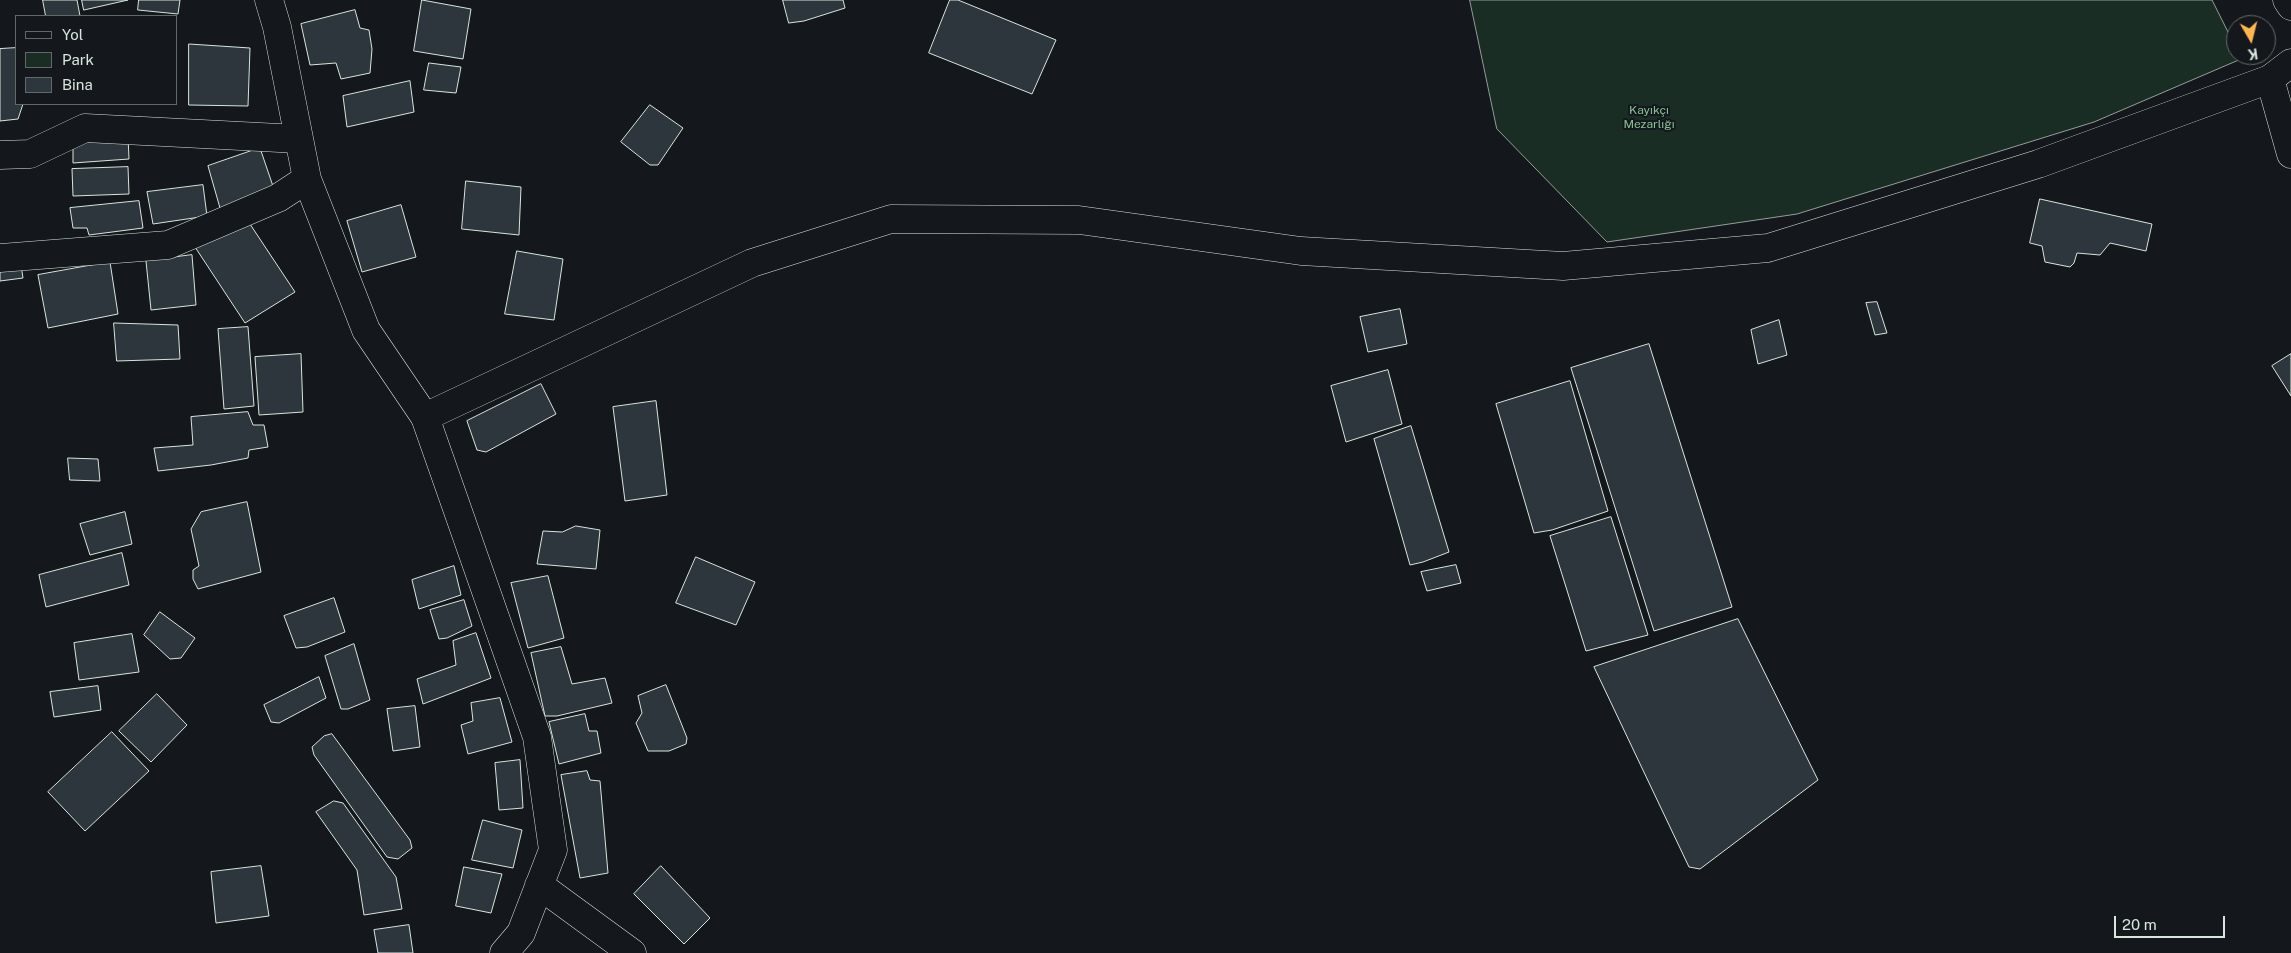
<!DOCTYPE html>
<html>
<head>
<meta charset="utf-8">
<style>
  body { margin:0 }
  #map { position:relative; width:2291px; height:953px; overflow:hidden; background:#14181c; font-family:"Public Sans",sans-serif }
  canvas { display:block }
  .legend { position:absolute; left:15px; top:15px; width:162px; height:90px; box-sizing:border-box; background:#14181c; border:1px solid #626a69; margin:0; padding:6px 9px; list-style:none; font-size:15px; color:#d8e6dc }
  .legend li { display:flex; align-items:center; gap:10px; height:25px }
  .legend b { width:25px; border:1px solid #626a69 }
  .north { position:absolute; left:2226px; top:15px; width:50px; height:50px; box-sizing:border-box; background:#14181c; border:1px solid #626a69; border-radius:50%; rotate:172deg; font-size:14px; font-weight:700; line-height:20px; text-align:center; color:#d8e6dc }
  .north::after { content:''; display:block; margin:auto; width:18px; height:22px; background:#ffb74d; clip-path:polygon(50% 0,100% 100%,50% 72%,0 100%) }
  .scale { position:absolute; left:2114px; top:916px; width:111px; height:22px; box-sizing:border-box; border:2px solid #d8e6dc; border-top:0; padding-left:6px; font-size:15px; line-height:18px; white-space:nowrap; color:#d8e6dc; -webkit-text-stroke:4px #14181c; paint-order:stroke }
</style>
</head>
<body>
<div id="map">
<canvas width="2291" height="953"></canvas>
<ul class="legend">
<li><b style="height:6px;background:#14181c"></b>Yol</li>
<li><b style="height:14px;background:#1a2d24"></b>Park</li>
<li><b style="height:14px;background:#2c363c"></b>Bina</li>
</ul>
<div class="north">K</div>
<div class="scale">20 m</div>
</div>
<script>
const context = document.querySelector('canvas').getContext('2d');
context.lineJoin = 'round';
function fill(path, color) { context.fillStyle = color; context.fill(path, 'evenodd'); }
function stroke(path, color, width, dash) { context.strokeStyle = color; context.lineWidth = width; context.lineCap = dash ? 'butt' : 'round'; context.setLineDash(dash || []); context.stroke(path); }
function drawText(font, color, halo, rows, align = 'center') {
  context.font = font + ' "Public Sans",sans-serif'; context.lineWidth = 4; context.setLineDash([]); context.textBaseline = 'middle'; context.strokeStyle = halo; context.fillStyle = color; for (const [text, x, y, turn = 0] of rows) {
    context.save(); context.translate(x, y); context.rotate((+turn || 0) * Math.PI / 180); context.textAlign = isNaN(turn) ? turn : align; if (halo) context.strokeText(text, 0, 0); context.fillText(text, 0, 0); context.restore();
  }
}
const green = new Path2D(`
  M1470,0H2212L2236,48V55H2240L2241,59L2094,122L1797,214L1607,242L1497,129Z`);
fill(green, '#1a2d24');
stroke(green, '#939e99', 1);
const building = new Path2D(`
  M43,0H77L80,16H46Z
  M82,0H128L84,10Z
  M139,0H180L178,14L138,10Z
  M422,0L471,9L463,59L414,51Z
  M783,0H843L845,8L804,21L789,23Z
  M950,0H958L1056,40L1032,94L929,53Z
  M355,10L360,28L369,30L372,49L370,73L341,79L336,63L310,65L301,24Z
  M189,44L250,48L248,106L189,105Z
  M16,48V104H23L18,119L0,121V49Z
  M429,63L461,67L456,93L424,90Z
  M410,81L414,112L347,127L343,96Z
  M650,105L683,128L658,165H650L621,142Z
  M128,136L129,159L73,163V137Z
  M260,148L276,195L222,215L208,166Z
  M128,167L129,194L73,196L72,169Z
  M466,181L521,187L519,235L462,229Z
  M203,185L207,216L153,224L147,192Z
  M2040,199L2152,224L2146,251L2110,243L2100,255L2077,253L2074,263L2070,267L2045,262L2042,246L2030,243Z
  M139,201L143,228L89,235L87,228H73L70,208Z
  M401,205L416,257L362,272L347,221Z
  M244,215L295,292L245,323L195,247Z
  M517,251L563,259L554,320L505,314Z
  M192,255L196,305L151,310L146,261Z
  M20,259L23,278L0,281V262Z
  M110,262L118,314L48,328L38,275Z
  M1877,302L1887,333L1875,335L1866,303Z
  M1400,309L1407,344L1368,352L1360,317Z
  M1779,320L1787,355L1758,364L1751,330Z
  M114,323L178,325L180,359L117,361Z
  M248,327L254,406L224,409L218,329Z
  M1649,344L1732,607L1654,631L1571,368Z
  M301,354L303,412L259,415L255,357Z
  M2291,354V396L2272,366Z
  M1388,370L1402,424L1346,442L1331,386Z
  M1570,381L1608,511L1552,530L1534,533L1496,404Z
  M541,384L556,414L486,452L477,450L467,421Z
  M656,401L667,495L625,501L613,407Z
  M248,412L253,425H264L268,447L249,450L248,458L211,465L158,471L154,448L193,445L191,417Z
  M1411,426L1449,552L1423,562L1410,565L1374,439Z
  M68,458L98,459L100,481L70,480Z
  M247,502L261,572L198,589L193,579V570L199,566L191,529L201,512Z
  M125,512L132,544L90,555L80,524Z
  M1611,517L1648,635L1586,651L1550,536Z
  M576,526L600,530L596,569L537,564L543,531L562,532Z
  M122,553L129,585L46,607L39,575Z
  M696,557L755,582L736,625L676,603Z
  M1456,565L1461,583L1427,591L1421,572Z
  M454,566L461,595L419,609L412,580Z
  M548,576L564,638L528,648L511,583Z
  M334,598L345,632L307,647L296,648L284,616Z
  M464,600L472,626L447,638L439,639L430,610Z
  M160,612L195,638L181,658L170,659L144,635Z
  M1738,619L1818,780L1700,869L1689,867L1594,667Z
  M476,633L491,678L423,704L417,679L456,665L453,641Z
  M132,634L139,672L79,680L74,643Z
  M354,644L370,700L348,709H341L325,656Z
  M561,647L572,684L605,678L612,703L557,716H545L531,653Z
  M319,677L326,698L279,723L271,722L264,705Z
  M666,685L687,738L686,744L669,751H648L636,723L642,713L638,696Z
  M98,686L101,710L54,717L50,692Z
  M157,694L187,725L151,762L119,731Z
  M500,698L512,742L468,754L461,725L473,721L471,703Z
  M415,706L420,747L393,751L387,709Z
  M585,714L589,731H597L601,753L559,764L549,722Z
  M112,732L149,771L85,831L48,792Z
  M332,734L410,840L412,848L398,859L387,857L314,755L312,747L324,736Z
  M520,760L523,808L499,810L495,763Z
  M587,771L590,780L600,781L608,873L580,878L561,775Z
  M334,801L343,803L396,877L402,909L364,915L357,870L316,812Z
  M483,820L522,830L513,868L472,860Z
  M261,866L269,916L216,923L211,872Z
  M661,866L710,918L684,944L634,894Z
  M464,867L502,874L491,913L456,906Z
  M409,925L413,953H378L374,930Z`);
fill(building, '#2c363c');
stroke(building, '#d8e6dc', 1);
const street = new Path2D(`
  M269,0L277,27L307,179L366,330L425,417L537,737L553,850L521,933L504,953
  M2270,79L2291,154
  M0,155L30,154L85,128L299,139
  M0,258L168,245L278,198L307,179
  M539,885L632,953`);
const secondary = new Path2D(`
  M2287,0L2291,6
  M425,417L752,263L891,219L1079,220L1301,251L1563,266L1768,248L2038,164L2270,79L2291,63`);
stroke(street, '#d8e6dc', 29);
stroke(secondary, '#d8e6dc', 29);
stroke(street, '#14181c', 28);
stroke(secondary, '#14181c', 28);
drawText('12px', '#8ac095', '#14181c', [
  ["Kayıkçı",1649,110],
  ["Mezarlığı",1649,124]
]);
</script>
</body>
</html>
